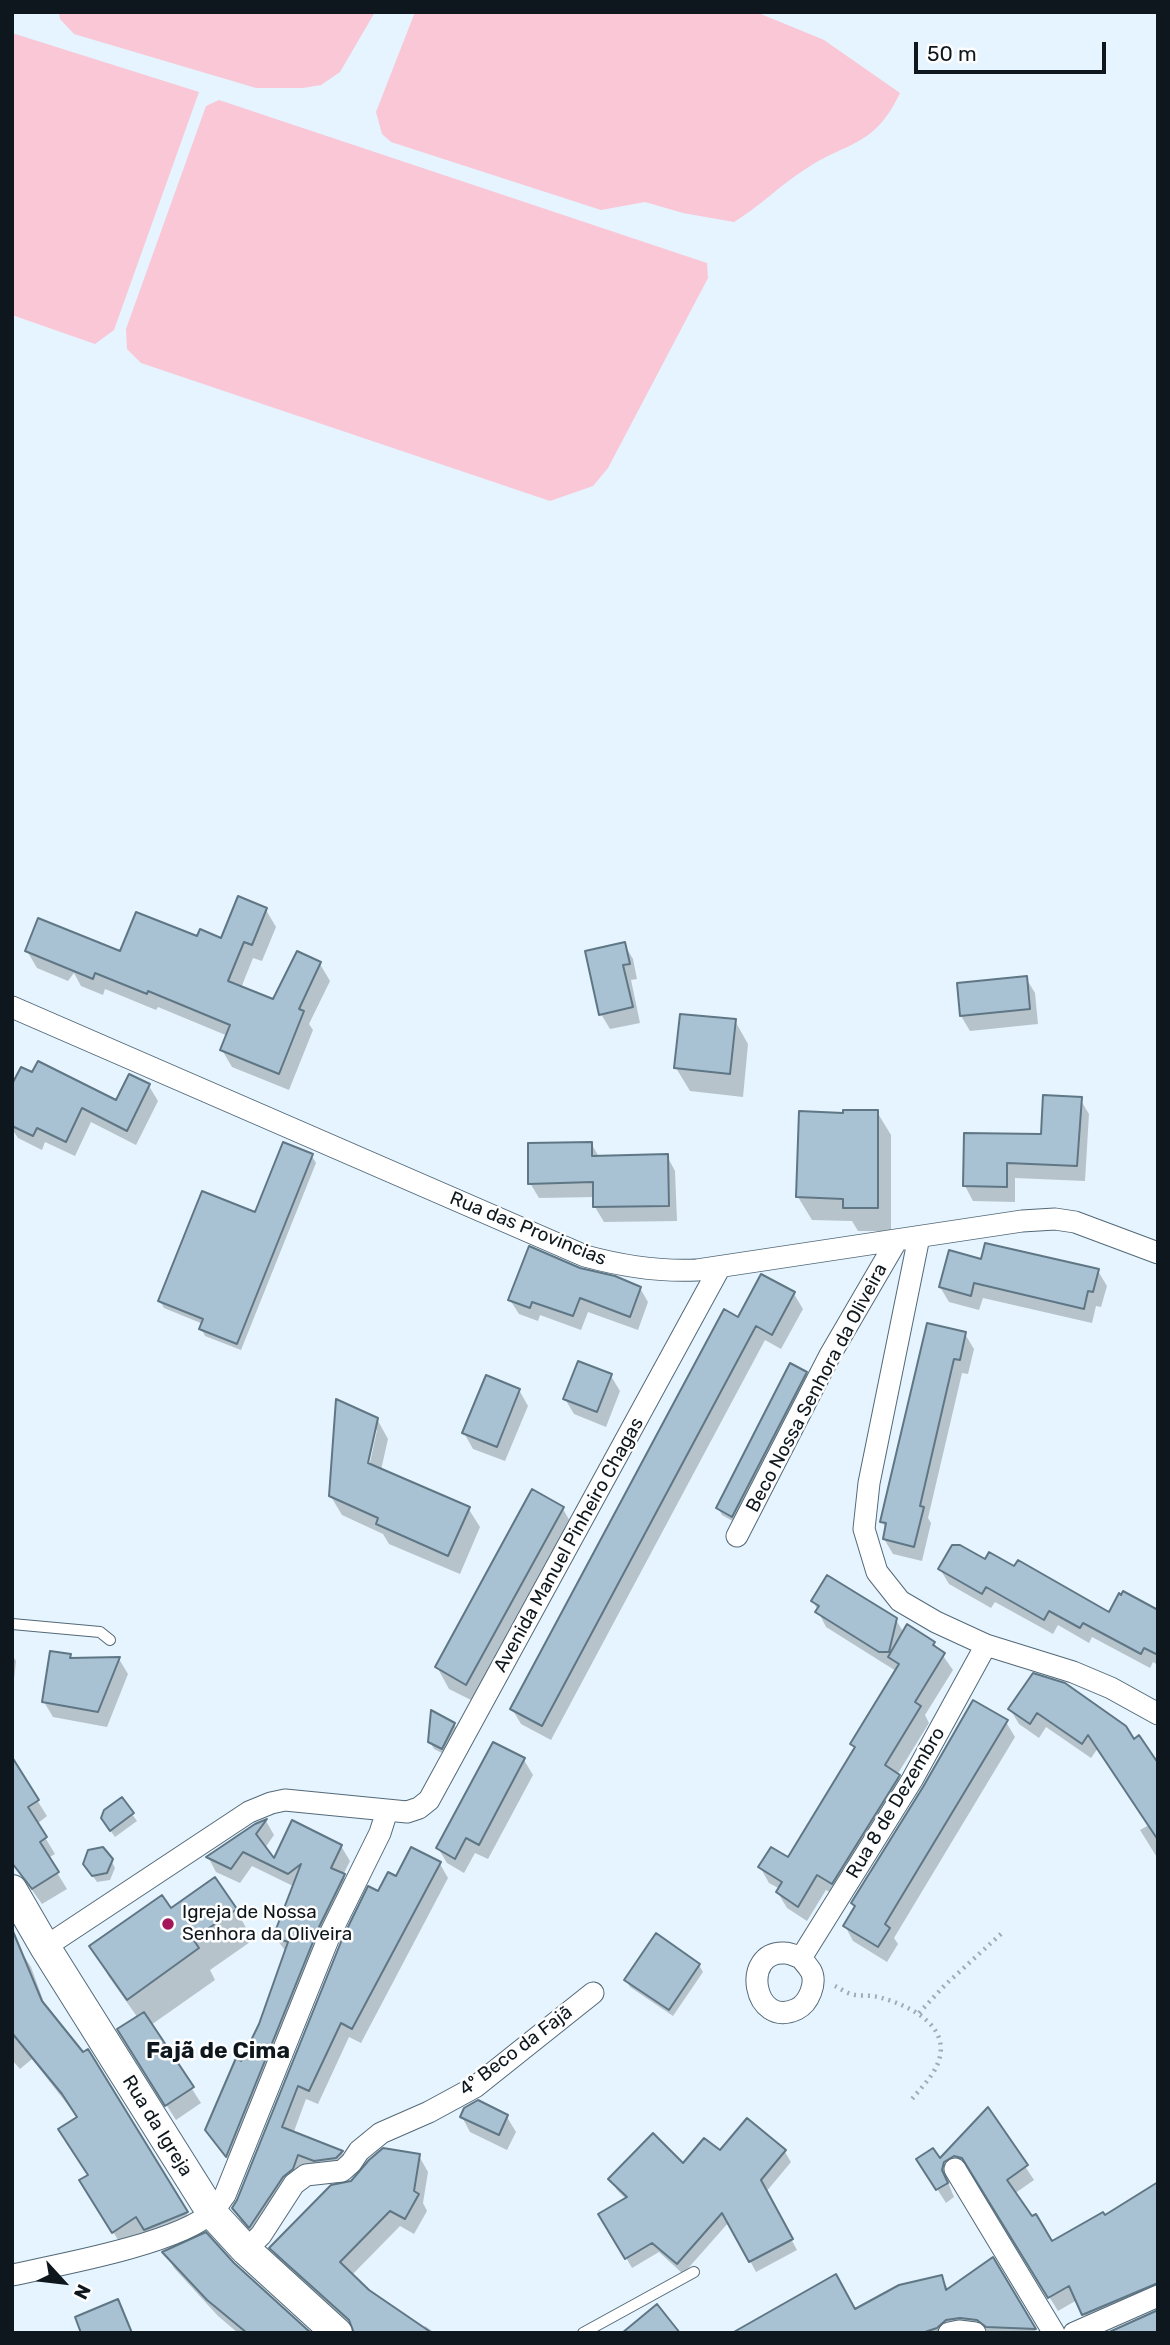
<!DOCTYPE html>
<html>
<head>
<meta charset="utf-8">
<style>
  body { margin:0 }
  #map { position:relative; width:1170px; height:2345px; overflow:hidden; background:#e5f4fe; font-family:Rubik,sans-serif }
  canvas { display:block }
  .frame { position:absolute; inset:0; border:14px solid #0e171d; pointer-events:none }
  .north { position:absolute; left:28px; top:2247px; width:70px; height:70px; -webkit-text-stroke:5px #fefefe; paint-order:stroke; rotate:117deg; font-size:19px; font-weight:700; line-height:28px; text-align:center; color:#0e171d }
  .north::after { content:''; display:block; margin:auto; width:24px; height:32px; background:#0e171d; clip-path:polygon(50% 0,100% 100%,50% 72%,0 100%) }
  .scale { position:absolute; left:914px; top:42px; width:192px; height:32px; box-sizing:border-box; border:4px solid #0e171d; border-top:0; padding-left:9px; font-size:21px; line-height:24px; white-space:nowrap; color:#0e171d; -webkit-text-stroke:5px #fefefe; paint-order:stroke }
</style>
</head>
<body>
<div id="map">
<canvas width="1170" height="2345"></canvas>
<div class="frame"></div>
<div class="north">N</div>
<div class="scale">50 m</div>
</div>
<script>
const context = document.querySelector('canvas').getContext('2d');
context.lineJoin = 'round';
function fill(path, color) { context.fillStyle = color; context.fill(path, 'evenodd'); }
function stroke(path, color, width, dash) { context.strokeStyle = color; context.lineWidth = width; context.lineCap = dash ? 'butt' : 'round'; context.setLineDash(dash || []); context.stroke(path); }
function drawText(font, color, halo, rows, align = 'center') {
  context.font = font + ' Rubik,sans-serif'; context.lineWidth = 5; context.setLineDash([]); context.textBaseline = 'middle'; context.strokeStyle = halo; context.fillStyle = color; for (const [text, x, y, turn = 0] of rows) {
    context.save(); context.translate(x, y); context.rotate((+turn || 0) * Math.PI / 180); context.textAlign = isNaN(turn) ? turn : align; if (halo) context.strokeText(text, 0, 0); context.fillText(text, 0, 0); context.restore();
  }
}
fill(new Path2D(`
  M59,12H375L340,72L321,85L303,88H256L74,34L60,19Z
  M415,12H756L824,40L900,93C874,148 847,141 804,170C779,186 759,207 734,222L683,213L645,202L601,210L391,142L382,134L376,112Z
  M12,33L199,92L114,330L95,344L12,315Z
  M219,100L707,263L708,278L608,468L593,486L550,501L141,363L127,349L126,329L206,106Z`), '#f9c7d5');
fill(new Path2D(`
  M266,910L276,927L262,961L253,958L241,988L274,1001L320,964L330,981L309,1024L313,1030L289,1090L232,1067L222,1050L228,1036L158,1007L156,1010L105,989L103,995L81,986L74,973L68,981L37,968L27,951L121,953L198,939L222,940Z
  M624,944L633,959L637,979L631,980L640,1023L610,1029L601,1014Z
  M1026,978L1035,993L1038,1024L970,1031L961,1016Z
  M735,1021L748,1044L743,1097L690,1091L676,1068Z
  M149,1086L158,1101L136,1145L91,1122L75,1156L45,1142L42,1150L18,1138L12,1129V1116L117,1102Z
  M1080,1099L1089,1114L1085,1181L1015,1178V1202L973,1201L965,1186L1042,1136Z
  M877,1112L891,1135V1231H858L852,1221L812,1220L798,1197L845,1114Z
  M591,1143L599,1157L667,1156L675,1171L677,1221L604,1222L595,1207V1197L539,1198L530,1183Z
  M312,1156L316,1163L241,1350L205,1336L201,1328L203,1324L164,1308L160,1301L256,1214Z
  M982,1261L1098,1271L1107,1286L1101,1307L1096,1306L1092,1323L983,1298L979,1310L949,1302L940,1287Z
  M579,1270L640,1288L648,1302L638,1330L588,1312L581,1330L540,1315L538,1321L519,1314L510,1300Z
  M794,1294L803,1309L781,1349L765,1340L551,1740L521,1724L512,1709L739,1319Z
  M928,1325L965,1334L974,1349L968,1374L962,1373L928,1518L931,1523L922,1561L893,1554L884,1539L887,1530L882,1522Z
  M805,1373L810,1380L736,1523L722,1515L718,1508Z
  M611,1376L620,1391L606,1427L574,1414L565,1399Z
  M519,1390L528,1406L505,1461L473,1449L464,1433Z
  M377,1419L388,1439L381,1470L468,1508L480,1527L460,1574L389,1544L383,1534L342,1515L330,1495ZM374,1430H377L368,1472L364,1471Z
  M563,1509L575,1530L479,1704L449,1689L437,1667Z
  M985,1562L1109,1614L1158,1612V1665L1153,1662L1150,1668L1092,1637L1089,1643L1058,1625L1053,1634L995,1602L991,1608L949,1584L940,1569Z
  M813,1601L896,1620L904,1633L934,1643L953,1670L925,1715L929,1723L897,1775L907,1791L841,1898L826,1890L807,1921L787,1908L778,1893L780,1889L769,1883L760,1867L788,1860L856,1750L852,1744L896,1671L826,1627Z
  M12,1655L16,1661L13,1688H12Z
  M69,1656L72,1660L119,1659L128,1674L107,1727L53,1717L44,1702Z
  M1034,1675L1134,1741L1158,1768V1859L1140,1830L1149,1825L1098,1748L1091,1758L1046,1727L1039,1738L1019,1724L1010,1709Z
  M1006,1722L1015,1737L894,1938L898,1944L887,1962L853,1941L845,1926L855,1908L853,1903Z
  M454,1724L458,1731L446,1755L434,1749L430,1742Z
  M12,1760L47,1816L37,1824L55,1854L48,1858L67,1889L42,1904L12,1862Z
  M524,1760L533,1775L488,1859L475,1853L464,1873L447,1863L438,1848Z
  M122,1800L137,1821L115,1837L107,1826Z
  M266,1821L274,1835L265,1848L274,1861L341,1846L350,1861L343,1875L352,1891L235,2170L207,2130L260,2025L287,1953L275,1937L295,1887L252,1866L240,1883L216,1872L208,1857L256,1825Z
  M111,1860L115,1868L110,1880L97,1882L89,1871Z
  M440,1864L448,1878L361,2043L349,2037L318,2104L306,2099L293,2134L342,2153L350,2167L335,2160L343,2173L306,2168L258,2241L242,2223L234,2208L379,1893L396,1878Z
  M171,1910H236L253,1940L210,1970L215,1980L151,2025L201,2103L176,2120L128,2045L138,2018L109,1977L92,1947Z
  M20,1950L31,1967L47,2011L83,2055L88,2051L197,2231L124,2249L92,2199L78,2118L32,2059L20,2069L12,2060V1953Z
  M699,1965L703,1972L673,2016L630,1987L626,1980Z
  M988,2110L1034,2180L1014,2194L1052,2244L1105,2218L1158,2184V2300L1092,2328L1077,2300L1058,2311L972,2172L963,2169L951,2176L949,2185L954,2197L946,2203L927,2173Z
  M462,2117H507L516,2132L507,2150L470,2132Z
  M748,2120L785,2152L791,2162L766,2192L797,2250L756,2272L729,2222L683,2274L659,2252L632,2268L601,2214L627,2200L617,2190L611,2179L683,2165L720,2153Z
  M419,2156L428,2172L423,2203L427,2211L414,2234L400,2226L351,2276L368,2292L423,2329L425,2326L435,2333H356L281,2264L272,2248L352,2182Z
  M165,2252L233,2264L308,2333H238L218,2316L174,2268Z
  M992,2259L1037,2333H743L855,2311L941,2277L949,2290Z`), '#0003');
const building = new Path2D(`
  M238,896L267,908L252,945L244,942L228,981L273,999L297,951L321,962L299,1009L304,1011L279,1074L220,1050L230,1025L148,991L147,994L95,973L93,979L25,951L38,918L120,951L136,912L197,936L200,929L221,938Z
  M625,942L630,964L623,965L633,1007L599,1015L585,951Z
  M1027,976L1030,1009L960,1016L957,983Z
  M680,1014L736,1019L730,1074L674,1068Z
  M38,1061L116,1100L129,1074L150,1084L127,1131L82,1108L66,1142L37,1128L33,1136L12,1126V1084L21,1067L32,1072Z
  M1043,1095L1082,1097L1077,1166L1007,1163V1187L963,1186L964,1133L1041,1134Z
  M843,1110H878V1208H843V1199L796,1197L799,1111L843,1113Z
  M283,1142L313,1154L237,1344L199,1329L203,1319L158,1301L202,1191L255,1212Z
  M592,1142V1156L668,1154L669,1206L593,1207V1182L528,1184V1143Z
  M985,1243L1099,1269L1093,1292L1088,1291L1084,1309L974,1283L971,1296L939,1287L949,1250L981,1259Z
  M529,1246L580,1268L615,1276L641,1287L630,1317L580,1298L573,1316L532,1302L530,1308L508,1300Z
  M761,1274L795,1292L772,1335L756,1326L542,1726L510,1709L724,1309L738,1317Z
  M927,1323L966,1332L960,1360L954,1359L920,1506L924,1507L914,1547L883,1539L886,1523L880,1522Z
  M578,1361L612,1374L597,1412L563,1399Z
  M790,1363L807,1372L732,1517L716,1508Z
  M486,1375L520,1389L497,1447L462,1433Z
  M336,1399L378,1418L368,1463L470,1507L448,1556L376,1524L378,1518L329,1496Z
  M532,1489L564,1507L466,1685L435,1667Z
  M952,1545H960L985,1559L989,1552L1014,1566L1018,1560L1109,1612L1119,1593L1121,1595L1123,1591L1158,1610V1655L1144,1648L1141,1654L1083,1623L1080,1628L1049,1611L1044,1620L986,1587L982,1594L938,1569Z
  M827,1575L897,1618L889,1652H879L815,1612L819,1606L811,1601Z
  M907,1624L935,1642L933,1645L945,1653L915,1702L921,1706L885,1765L900,1775L832,1884L817,1875L798,1907L776,1892L782,1882L758,1867L771,1847L788,1857L855,1747L850,1744L899,1664L888,1657Z
  M50,1651L71,1654L70,1658L120,1657L98,1712L42,1702Z
  M1033,1673L1065,1683L1126,1726L1134,1739L1139,1735L1158,1763V1840L1088,1735L1082,1744L1037,1713L1030,1724L1008,1709Z
  M973,1700L1008,1720L885,1924L890,1928L878,1947L843,1926L855,1906L851,1903L923,1787Z
  M431,1710L455,1723L442,1749L428,1742Z
  M493,1742L525,1758L479,1845L466,1838L455,1859L436,1848Z
  M12,1757L39,1800L28,1807L47,1837L40,1842L59,1872L32,1889L12,1863Z
  M122,1797L134,1813L110,1831L101,1818L104,1810Z
  M267,1819L256,1834L274,1858L292,1820L342,1845L331,1868L345,1874L319,1927L226,2157L205,2130L236,2058L241,2061L259,2024L288,1942L273,1937L301,1864L288,1874L243,1852L231,1869L206,1857L255,1824Z
  M103,1847L113,1859L107,1873L92,1876L83,1864L88,1850Z
  M411,1847L441,1862L352,2029L341,2023L309,2091L298,2086L282,2127L343,2151L336,2158L314,2161L298,2155L293,2169L283,2177L249,2228L232,2208L237,2200L343,1937L368,1886L378,1891L388,1872L396,1876Z
  M215,1877L237,1909L193,1939L199,1948L127,2000L89,1946L162,1895L171,1908Z
  M12,1929L42,2001L83,2052L88,2049L188,2212L144,2230L136,2217L112,2233L79,2180L88,2175L58,2129L77,2117L62,2094L12,2033Z
  M656,1933L700,1964L669,2010L624,1980Z
  M144,2012L194,2087L165,2106L117,2029Z
  M478,2100L508,2115L499,2135L460,2117L464,2108Z
  M988,2107L1028,2165L1007,2180L1032,2216L1036,2214L1052,2241L1103,2212L1105,2215L1158,2182V2283L1082,2315L1069,2286L1048,2298L962,2158L954,2156L944,2162L942,2170L948,2183L936,2190L916,2159L933,2148L940,2158Z
  M747,2118L786,2150L761,2180L793,2239L749,2262L722,2213L677,2264L652,2243L625,2259L598,2214L627,2197L608,2179L653,2133L683,2163L704,2138L720,2150Z
  M383,2148L420,2154L414,2191L419,2194L405,2219L390,2211L340,2262L369,2290L432,2333H354L349,2320L269,2248L331,2185L351,2181L369,2160Z
  M206,2232L234,2263L311,2333H247L207,2300L162,2252Z
  M993,2257L1036,2329L986,2327L977,2320L960,2318L946,2320L937,2328L922,2333H732L836,2274L855,2309L899,2285L942,2275L946,2290Z
  M118,2299L132,2333H81L75,2317Z
  M657,2304L680,2333H622Z
  M1158,2310V2333H1107Z`);
fill(building, '#a9c2d3');
stroke(building, '#5f7685', 2);
const lane = new Path2D(`
  M12,1624L100,1632L110,1640
  M583,2333L694,2272`);
const street = new Path2D(`
  M12,1007L585,1256C622,1266 658,1272 697,1270L1022,1221L1055,1219L1075,1222L1158,1253
  M919,1237L869,1483L864,1529L877,1572L900,1601L936,1622L986,1645L1073,1672L1111,1688L1158,1714
  M737,1536L830,1355L897,1240
  M45,1947L249,1812L271,1803L285,1800L407,1812L419,1808L429,1800L720,1267
  M801,1958C804,1962 808,1966 811,1971C817,1983 809,2003 797,2009C753,2030 740,1950 785,1953C790,1953 796,1956 801,1958L912,1780L986,1645
  M955,2169L1054,2333
  M246,2250L261,2235L294,2184L306,2175L342,2171L351,2163L359,2151L381,2133L429,2112L475,2087L593,1993
  M12,2275C59,2265 180,2243 212,2212C217,2207 221,2200 225,2195L331,1932L380,1833L387,1811
  M949,2333L959,2331L975,2333
  M1074,2333L1158,2296`);
const secondary = new Path2D(`
  M12,1890L45,1947L212,2213L246,2250L337,2333`);
stroke(lane, '#536978', 12);
stroke(street, '#536978', 23);
stroke(secondary, '#536978', 32);
stroke(new Path2D(`
  M835,1986C841,1989 848,1994 855,1995C864,1996 873,1995 882,1998C910,2006 952,2026 938,2063C933,2076 921,2088 912,2099
  M919,2013L945,1985L1002,1933`), '#9facb4', 4.5, [2, 5]);
stroke(lane, '#fff', 10);
stroke(street, '#fff', 21);
stroke(secondary, '#fff', 30);
for (const [x, y, r, color] of [
  [168,1924,7,"#a41559"]
]) { const dot = new Path2D(); dot.arc(x, y, r, 0, 2 * Math.PI); context.fillStyle = color; context.fill(dot); stroke(dot, '#fefefe', 2.5); }
drawText('19px', '#0e171d', '#fefefe', [
  ["Rua das Provincias",528,1229,22],
  ["Beco Nossa Senhora da Oliveira",817,1388,-62],
  ["Avenida Manuel Pinheiro Chagas",569,1545,-61],
  ["Rua 8 de Dezembro",896,1803,-59],
  ["4º Beco da Fajã",516,2051,-37],
  ["Rua da Igreja",157,2126,58]
]);
drawText('19px', '#0e171d', '#fefefe', [
  ["Igreja de Nossa",182,1913],
  ["Senhora da Oliveira",182,1935]
], 'left');
drawText('bold 23px', '#0e171d', '#fefefe', [
  ["Fajã de Cima",218,2051]
]);
</script>
</body>
</html>
